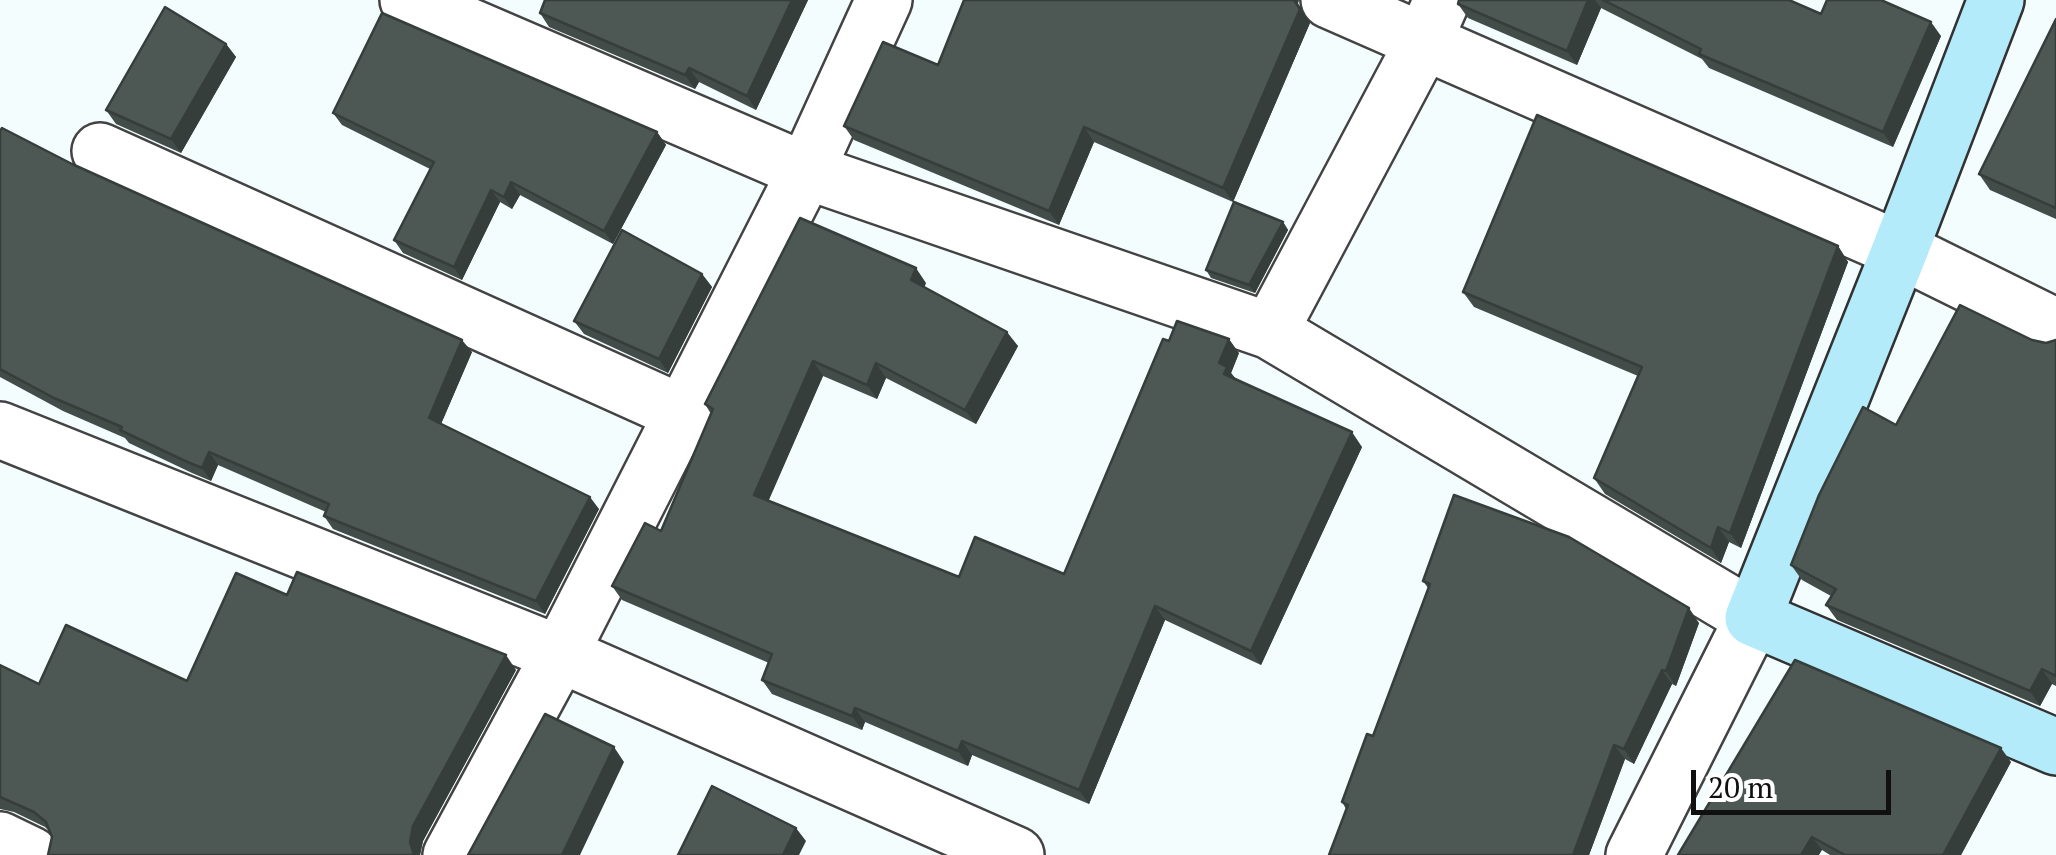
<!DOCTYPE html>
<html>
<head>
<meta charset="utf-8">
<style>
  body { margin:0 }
  #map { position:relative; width:2056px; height:855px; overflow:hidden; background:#f4fdfe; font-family:"PT Serif",serif }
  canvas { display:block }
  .scale { position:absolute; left:1691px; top:770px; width:200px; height:45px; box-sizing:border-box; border:5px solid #101010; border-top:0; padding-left:12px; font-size:30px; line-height:35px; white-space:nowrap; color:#101010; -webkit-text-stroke:8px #fff; paint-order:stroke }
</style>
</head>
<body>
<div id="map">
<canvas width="2056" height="855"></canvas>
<div class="scale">20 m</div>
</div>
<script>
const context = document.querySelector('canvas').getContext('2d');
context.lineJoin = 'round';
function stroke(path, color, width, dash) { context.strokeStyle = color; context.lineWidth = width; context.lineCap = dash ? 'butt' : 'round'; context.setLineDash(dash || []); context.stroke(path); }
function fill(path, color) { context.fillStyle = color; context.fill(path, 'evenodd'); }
const street = new Path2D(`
  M408,0L806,171L1270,331L1753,618L1634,855
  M1329,0L1900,250L2056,327
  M100,151L682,413
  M1270,331L1423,43L1442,0
  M0,430L560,654L1016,855
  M0,840L31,855
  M451,855L560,654L806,171L884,0`);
const secondary = new Path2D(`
  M1996,0L1900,250L1753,618L2056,747`);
stroke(street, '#434343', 60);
stroke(secondary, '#323232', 60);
stroke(street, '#fff', 55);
stroke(secondary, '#b3ebfa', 55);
fill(new Path2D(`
  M545,0H808L756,110L699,82L695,89L549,27L540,13Z
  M1459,0H1789L1821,14L1941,36L1893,147L1709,68L1702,59L1601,8L1577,65L1468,18L1458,4Z
  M1298,4L1310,23L1233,202L1094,142L1059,225L854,140L844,126L938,65Z
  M2056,19V219L1990,190L1979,174Z
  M226,44L236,57L181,153L116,124L106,110Z
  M333,113L657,132L666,145L613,244L520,195L512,209L500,202L462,280L403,253L394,240L430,169L342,125Z
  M0,131L472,352L441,424L599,509L545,614L333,529L324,516L326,512L218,465L211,481L192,473L129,443L125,438L63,411L0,377Z
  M1283,222L1288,230L1255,293L1211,278L1206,270Z
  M1838,246L1848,262L1741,548L1729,542L1721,563L1605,494L1594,478L1638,376L1474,307L1463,292Z
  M702,274L712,287L668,373L584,334L574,321Z
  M926,283L924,287L1018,346L976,424L886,378L877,399L823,376L768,501L959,577L1064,574L1169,341L1239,353L1231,373L1236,379L1362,447L1261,665L1165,620L1089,804L972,755L968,766L865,722L862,730L772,694L762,680L769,663L622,600L612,586L661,531L711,414L705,404Z
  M2032,340L2046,343L2056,340V686L2052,684L2040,706L1837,620L1826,605L1831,596L1802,580L1791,565L1896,425Z
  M1423,581L1699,623L1676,686L1672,684L1634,764L1625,759L1589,855H1329L1346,809L1342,802L1373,736L1428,588Z
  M287,595L516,670L423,841L420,855H48L52,837L49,831L45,827L14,812L0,809V665L39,684L187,681Z
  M2011,762L1961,855H1830L1822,850L1678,855Z`), '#424c49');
fill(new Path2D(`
  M792,0H808L756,110L747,96Z
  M1294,0H1299L1298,4L1310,23L1233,202L1223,188Z
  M1588,0H1595L1601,8L1577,65L1567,51Z
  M1931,22L1941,36L1893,147L1883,132Z
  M226,44L236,57L181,153L171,139Z
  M689,68L699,82L695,89L685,75Z
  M1084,127L1094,142L1059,225L1049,211Z
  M657,132L666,145L613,244L604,231Z
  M511,182L520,195L512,209L504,197Z
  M491,190L500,202L462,280L454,267Z
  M1283,222L1288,230L1255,293L1249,285Z
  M1838,246L1848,262L1741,548L1730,533Z
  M916,268L926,283L921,295L911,280Z
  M702,274L712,287L668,373L659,359Z
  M1007,332L1018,346L976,424L965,410Z
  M1229,339L1239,353L1231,373L1237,381L1224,374L1219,363Z
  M462,340L472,352L438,431L429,418Z
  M813,361L823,376L765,509L754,495Z
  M876,363L886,378L877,399L867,385Z
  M1352,432L1362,447L1261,665L1251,651Z
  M209,452L218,465L211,481L202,468Z
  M590,497L599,509L545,614L536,601Z
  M1718,527L1729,542L1721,563L1711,548Z
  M1155,606L1165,620L1089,804L1079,790Z
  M1689,608L1699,623L1676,686L1666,671Z
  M506,655L516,670L423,841L420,855H414L410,842L413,826Z
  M2042,669L2052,684L2040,706L2030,691Z
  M1662,670L1672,684L1634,764L1624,749Z
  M855,708L865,722L862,730L852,716Z
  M962,741L972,755L968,766L958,751Z
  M1614,745L1625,759L1589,855H1573Z
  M614,747L624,762L580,855H562Z
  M2001,748L2011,762L1961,855H1943Z
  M796,828L806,841L799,855H783Z
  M1812,837L1822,850L1819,855H1801Z`), '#363e3c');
const building = new Path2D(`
  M545,0H792L747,96L689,68L685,75L540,13Z
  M964,0H1294L1300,9L1223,188L1084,127L1049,211L844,126L883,42L938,65Z
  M1459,0H1588L1567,51L1458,4Z
  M1603,0H1789L1821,14L1827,0H1881L1931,22L1883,132L1699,54L1701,49Z
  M165,7L226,44L171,139L106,110Z
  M382,13L657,132L604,231L511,182L504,197L491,190L454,267L394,240L434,162L333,113Z
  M2056,19V208L1979,174Z
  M1537,115L1838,246L1730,533L1718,527L1711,548L1594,478L1642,367L1463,292Z
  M2,128L72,164L462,340L429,418L590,497L536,601L324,516L329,504L209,452L202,468L183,460L120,430L122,427L54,398L0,369V131Z
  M1234,202L1283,222L1249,285L1206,270Z
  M800,218L916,268L911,280L1007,332L965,410L876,363L867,385L813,361L754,495L959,577L975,537L1064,574L1163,339L1169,341L1177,321L1229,339L1219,363L1227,367L1224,374L1352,432L1251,651L1155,606L1079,790L962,741L958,751L855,708L852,716L762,680L772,654L612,586L645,523L661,531L713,409L705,404Z
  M622,230L702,274L659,359L574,321Z
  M1960,305L2032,340L2046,343L2056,340V676L2042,669L2030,691L1826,605L1836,589L1791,565L1819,495L1863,407L1896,425Z
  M1454,495L1569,537L1689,608L1666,671L1662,670L1624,749L1614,745L1573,855H1329L1348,805L1342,802L1367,734L1373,736L1430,584L1423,581Z
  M297,572L506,655L413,826L410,842L414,855H48L52,837L46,822L34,812L0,797V665L39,684L66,625L187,681L236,573L287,595Z
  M1795,660L2001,748L1943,855H1845L1812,837L1801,855H1678Z
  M545,714L614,747L562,855H468Z
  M712,786L796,828L783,855H678Z`);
fill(building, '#4d5855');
stroke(building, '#363e3c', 2.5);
</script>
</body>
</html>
